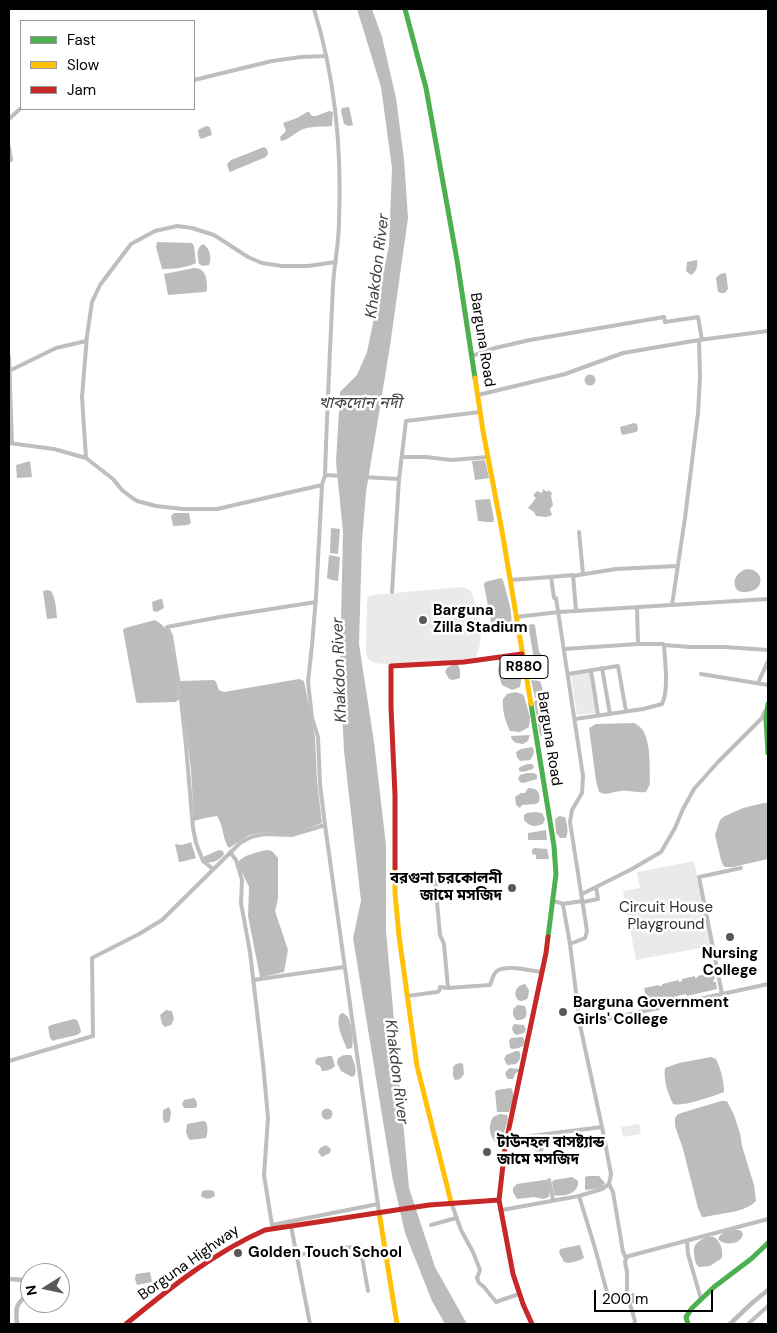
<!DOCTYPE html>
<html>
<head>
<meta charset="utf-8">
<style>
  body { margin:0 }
  #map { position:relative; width:777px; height:1333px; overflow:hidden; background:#fff; font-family:"DM Sans",sans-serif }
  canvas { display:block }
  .frame { position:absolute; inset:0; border:10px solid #000; pointer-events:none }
  .legend { position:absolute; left:20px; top:20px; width:175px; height:90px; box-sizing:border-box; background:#fff; border:1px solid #999; margin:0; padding:6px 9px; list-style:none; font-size:15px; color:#000 }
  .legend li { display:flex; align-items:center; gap:10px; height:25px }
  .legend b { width:25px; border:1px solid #999 }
  .north { position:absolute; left:20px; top:1263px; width:50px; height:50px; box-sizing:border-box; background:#fff; border:1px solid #999; border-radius:50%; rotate:260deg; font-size:14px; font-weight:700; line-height:20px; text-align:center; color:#000 }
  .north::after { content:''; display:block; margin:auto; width:18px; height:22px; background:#595959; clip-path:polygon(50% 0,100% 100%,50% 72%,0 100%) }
  .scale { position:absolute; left:594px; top:1290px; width:119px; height:22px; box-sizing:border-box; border:2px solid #000; border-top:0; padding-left:6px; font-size:15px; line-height:18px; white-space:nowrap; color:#000; -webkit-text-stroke:4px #fff; paint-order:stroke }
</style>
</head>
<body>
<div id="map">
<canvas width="777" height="1333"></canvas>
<div class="frame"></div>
<ul class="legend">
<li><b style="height:6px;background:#4caf50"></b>Fast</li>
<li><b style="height:6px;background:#ffc107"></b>Slow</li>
<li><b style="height:6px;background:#c62828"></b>Jam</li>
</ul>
<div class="north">N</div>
<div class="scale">200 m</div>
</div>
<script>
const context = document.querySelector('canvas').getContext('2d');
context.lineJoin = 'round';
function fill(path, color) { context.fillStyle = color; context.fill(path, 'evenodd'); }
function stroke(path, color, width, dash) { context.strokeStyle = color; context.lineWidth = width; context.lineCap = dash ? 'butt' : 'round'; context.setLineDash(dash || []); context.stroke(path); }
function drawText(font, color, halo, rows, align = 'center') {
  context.font = font + ' "DM Sans","Noto Sans Bengali",sans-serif'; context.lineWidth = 5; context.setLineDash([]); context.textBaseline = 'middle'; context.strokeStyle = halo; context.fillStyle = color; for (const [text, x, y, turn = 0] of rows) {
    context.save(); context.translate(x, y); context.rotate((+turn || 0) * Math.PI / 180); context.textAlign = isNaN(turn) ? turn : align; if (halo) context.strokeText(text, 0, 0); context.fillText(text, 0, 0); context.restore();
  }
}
fill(new Path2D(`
  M461,587L470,590C480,611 486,638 475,659L416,664H383L375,663L369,660L366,655L367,601L368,597L372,595Z
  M590,672L596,713L577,715L571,675Z
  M694,861L711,946L636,960L623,891L640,888L637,872Z
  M639,1124L641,1134L623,1137L621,1127Z`), '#eaeaea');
fill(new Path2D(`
  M357,9H372L382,37L396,98L404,159L408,218L390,346L366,492L362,541L359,644L374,742L386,845V931L409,1188L435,1267L467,1324H445L432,1301L405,1233L392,1176L353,938L361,901L344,751L340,666L343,532L336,462L340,392L357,375L367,352L389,245L392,168L381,87Z
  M349,107L353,125L349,126L344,124L341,111L342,108Z
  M329,111L333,112L332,126C324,127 315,126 307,128C297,130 291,139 281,141L280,137L286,131L283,123L297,118L307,112H309L312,116H316Z
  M206,126L210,127L212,135L201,139L199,136L198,130Z
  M264,147L267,149L268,154L266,157L230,172L229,171L227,164L231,160Z
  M157,242L192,243L194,246L196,263C187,268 173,269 162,269L156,247Z
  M203,244C210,248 212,258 209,265L203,266L199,264C198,256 195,249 203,244Z
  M697,260C698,265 697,272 691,275L686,271L687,262Z
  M194,268C207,268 207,280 207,291L204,292L168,295L164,274Z
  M726,273L728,289L725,293H721L718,292L716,278L720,274Z
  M584.5 380a5.5 5.5 0 1 1 11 0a5.5 5.5 0 1 1-11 0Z
  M634,423L637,424L638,430L636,432L623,435L621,433L620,427Z
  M485,460L489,478L475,480L472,461Z
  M30,461L32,477L17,478L16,465Z
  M543,489L547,492L548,490L552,493L551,496L553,505L550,509L552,515L546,517L536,516L534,512L528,508L536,498L533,495L537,491L542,493Z
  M490,499L494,519L493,522H487L478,521L475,500Z
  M174,513H189L191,523L188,525L173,526L171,516Z
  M331,528L340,529L338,554L330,553Z
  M329,555L340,557L338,581L332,580L327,578Z
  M748,569C765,570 766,593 743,592C731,592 731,572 748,569Z
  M501,578L503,580C507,596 515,616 510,632L502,633L496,632L492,627L484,585L485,582Z
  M47,590L51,591C56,599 56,609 57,618L47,619L43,591Z
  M160,599H162L164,608L157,612L153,611L152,602Z
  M155,620L161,624L168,631L174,661L179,699L176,702L137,703L136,701L123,630L125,628Z
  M533,624L535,625L539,652L542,655H545L548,657V673L539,674L536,671L529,630L528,625Z
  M512,658L518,660L519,661L522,675L520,687L512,690L502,685C497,671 494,661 512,658Z
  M454,664L458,665L460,670V678L453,680L449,679L445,672L447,668Z
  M299,679L304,681L315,737L317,780L322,823L306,829L290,834L264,832L249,835L229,848C222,839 224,826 217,816L205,818L194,821L191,770L180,681L214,680L216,682L219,690L224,692Z
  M531,680L540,681L542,687L543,696L538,698H535Z
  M515,692L522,694L524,696L530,717L529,727L520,732L510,731C505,721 502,710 503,699L507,694Z
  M543,699L551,733L542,736L540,735L534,701Z
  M634,723C653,730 649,767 650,784L646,792C637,793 629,790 620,791C612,792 607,796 599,792L596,781L589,728L596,724Z
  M530,735L528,741L523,744C517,743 512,743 511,736Z
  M532,747L533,748C535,753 533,756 530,760L520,761L517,757L516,752L521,749Z
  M528,764H532L534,766L533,769L523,772L519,771V768L522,766Z
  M527,773H534L537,775V779L523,783L520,782L518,779L520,775Z
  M528,788C538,788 541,793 539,802L536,804L522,805L520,808L516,805L515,797L521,793H525Z
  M764,803H768V859L733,867H725L723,865L721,860L715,835L720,820L723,817L743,808Z
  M535,812L542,813L545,819L543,824C534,827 530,827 524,820V815L527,813Z
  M559,816L565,817C567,824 569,831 566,838H560L556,833L555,819Z
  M546,830L547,840H528V833Z
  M191,842L196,858L185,861L179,862L175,844L182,845Z
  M534,848L547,849L549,859H536V855L532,854V850Z
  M219,850L223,851L224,854C221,860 211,864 205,862L203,857Z
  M267,850L272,851L278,858V899L275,911L288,950L284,972L262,977H260L248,916L249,887L239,866V861C246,854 258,852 267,850Z
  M713,972L715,979L713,980L714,982H716L717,989L687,996L686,994L677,996L678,998L648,1005L644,988L659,985V986H662V984L679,980V982L682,981V979L695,976V978L698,977V976Z
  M525,984L529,990L528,998C515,1009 509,986 525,984Z
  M517,1005L525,1006C528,1015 527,1021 516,1020L513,1015V1010Z
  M166,1010L172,1011L174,1019L171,1025L165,1027L162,1024L160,1015Z
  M343,1013L348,1017C352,1026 354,1039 352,1048L347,1049C343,1038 335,1025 340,1014Z
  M74,1019L77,1020L80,1027L81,1032L77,1035L55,1040L53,1041L50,1038L48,1027L51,1025Z
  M514,1024L524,1025L526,1030L524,1033L516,1035L513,1032L512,1028Z
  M521,1037H523L525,1042L523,1046C519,1048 514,1050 510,1048L509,1041L511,1038Z
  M516,1051H519C522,1057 520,1060 516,1064L507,1065L504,1059L506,1055Z
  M344,1055H351C354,1062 357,1068 355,1075L352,1077L341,1071L337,1063L338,1058Z
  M329,1056H332L335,1066C332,1070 326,1071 322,1071L320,1066L316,1064L315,1061L317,1058Z
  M711,1057L716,1059C721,1069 724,1082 724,1092C713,1096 684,1107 673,1104C668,1094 663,1079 665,1068L679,1063Z
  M460,1063L463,1064L464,1074L460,1079L455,1080L453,1076V1067L456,1064Z
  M510,1068L519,1069V1071L515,1074L513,1079H508C504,1075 505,1071 510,1068Z
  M511,1088C516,1095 512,1105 509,1112H497L495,1092L497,1090Z
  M194,1098C197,1101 198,1104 196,1108H184L182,1104L184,1100Z
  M721,1101H727L734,1115L740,1133L742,1146L754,1185L756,1201C745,1213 720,1213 705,1217H702L698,1208L683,1149L675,1126V1118L678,1114Z
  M169,1107C172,1113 171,1116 169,1122L165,1123C162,1120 163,1114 163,1110Z
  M321.5 1114a5.5 5.5 0 1 1 11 0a5.5 5.5 0 1 1-11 0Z
  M500,1114L507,1115L508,1119L502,1139L495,1142C489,1134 488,1126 493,1117Z
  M203,1121L206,1122C208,1126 208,1133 206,1138L190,1140L188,1138L186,1132L187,1124Z
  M539,1137C544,1140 544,1146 543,1152L537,1153C533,1148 532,1143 535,1138Z
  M326,1145L331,1149L330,1153L322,1157L318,1152L320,1148Z
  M588,1176H599L605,1183L601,1188L586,1190L585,1189V1177Z
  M572,1177L578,1181C579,1194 564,1197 554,1195L552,1182L554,1180Z
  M544,1180H547C549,1185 550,1192 549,1197L543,1199L534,1197L517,1199L513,1192V1188L517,1184Z
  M208,1190L214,1191L215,1196C210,1199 206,1200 201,1196L202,1191Z
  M739,1230L741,1231L743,1234C741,1245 724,1246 718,1239C721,1231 731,1230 739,1230Z
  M707,1237H714C721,1242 723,1250 722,1258L710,1266L699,1267L696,1264C693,1248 691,1244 707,1237Z
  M580,1245L584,1258C578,1261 570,1264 564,1262L559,1253L560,1249Z
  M150,1272L152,1282L137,1285L135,1279L136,1274Z
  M632,1293L641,1295L643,1300L641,1302L634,1304L630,1301L629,1296Z`), '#bcbcbc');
stroke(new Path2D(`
  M9,1279L25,1280L30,1284
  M17,1324C15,1304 17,1305 30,1291
  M730,1324L752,1303L768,1290`), '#bcbcbc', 4.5);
stroke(new Path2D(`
  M314,9C335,77 342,150 339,222C339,243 334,265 333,286C330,349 327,412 325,475L322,485L316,597L312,645L308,682L312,718L318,737L320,784L325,825L379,1212
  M194,80L272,61L301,57L325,56
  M9,119L21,108
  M9,147L11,160L9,161
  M9,356L12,443
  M472,356L495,348L530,340L664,317L665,322L698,317L702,340
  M9,371L56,348L86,341
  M478,395L565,374L623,353L699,340L768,331
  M9,443L54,449L86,458L113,479L122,490L131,497L137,501L156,506L183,509H217L322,485
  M402,457H426L451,460L488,457
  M86,458L82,397L87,336L92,302L100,285L131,244L155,231L177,226L192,228L214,235L248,257L262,263L282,266H308L336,262
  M325,475L399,479L392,592
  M399,479L406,421L480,412
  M579,532L583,574
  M573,576L616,569L678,566
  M551,577L573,575L576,611
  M510,580L551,577L554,598H556L583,776L582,793L572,810L570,822L587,931L585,938L570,944
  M672,605L685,518L698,413L700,377L699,340
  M516,617L559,612L768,599
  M664,645L690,647H725L768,650
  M564,649L638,644
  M602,668L610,714
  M591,670L598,715
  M568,674L618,666L626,711
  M701,674L768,685
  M758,683L768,661
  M575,719L643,709L662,704C669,689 665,663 664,645L663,644H638L637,607
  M230,852L236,860L242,880L241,903L250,952L263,1063L268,1118L264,1175L272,1225L378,1204
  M213,869L203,861L196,843L193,828L186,746L180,691L171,636L167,627L220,617L316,602
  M435,880L440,935L444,944L448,988
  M582,894L632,869L661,852L675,828L683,809L694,789L718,762L762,718L765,711
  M583,902L598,899L596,887
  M562,904L583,901
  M253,980L344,967
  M722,994L699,877L741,868
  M407,996L437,992L439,991L440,987L448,988L490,985C492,980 493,974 497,971C506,964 531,971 542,972
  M580,1025L768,984
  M9,1061L93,1036L92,958L139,934L162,920L240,843L251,837L264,834L292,835L325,825
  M507,1139L602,1127
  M549,1180L553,1200
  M609,1184L613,1192L623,1252L626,1258
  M579,1196L595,1248L608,1296L611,1297L627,1294
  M451,1202L461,1230L473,1252L480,1270L477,1278L479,1283L484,1287L496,1302L519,1294
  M502,1210L579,1196L602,1189L609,1184L611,1174L602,1127L580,1025L570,944L563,905L561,903L553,901
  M431,1225L456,1218
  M291,1226L310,1324
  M687,1241L688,1254L701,1299
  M296,1255L360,1246L368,1291
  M634,1324L635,1321L627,1294V1272L625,1262L626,1258L629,1256L768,1219
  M748,1324L768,1306`), '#bebebe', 4);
stroke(new Path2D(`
  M405,9L426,88L457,260L475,378
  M531,704L554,846L556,874L548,937
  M768,704L766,719L768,753
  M688,1324L686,1317L692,1308L714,1287L751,1259L768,1243`), '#4caf50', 5);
stroke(new Path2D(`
  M475,378L483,431L502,531L531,704
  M395,868V893L399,936L417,1066L451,1202
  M379,1212L397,1324`), '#ffc107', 5);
stroke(new Path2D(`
  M395,868V795L391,707V666L464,662L522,654
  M126,1324C170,1288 213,1253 265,1230L429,1205L499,1200
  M532,1324L523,1304L513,1274L499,1200L505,1147L546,953L548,937`), '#c62828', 5);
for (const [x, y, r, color] of [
  [423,620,5,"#595959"],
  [512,888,5,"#595959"],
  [730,937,5,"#595959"],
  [563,1012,5,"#595959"],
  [487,1152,5,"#595959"],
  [238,1253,5,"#595959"]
]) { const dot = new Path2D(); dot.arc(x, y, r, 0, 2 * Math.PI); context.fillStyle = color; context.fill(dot); stroke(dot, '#fff', 2); }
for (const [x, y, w] of [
  [524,667,48]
]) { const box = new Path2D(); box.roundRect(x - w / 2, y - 11.5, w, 23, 4); context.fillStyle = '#fff'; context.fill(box); stroke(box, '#000', 1); }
drawText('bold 14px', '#000', null, [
  ["R880",524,667]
]);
drawText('15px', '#000', '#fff', [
  ["Barguna Road",482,340,81],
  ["Barguna Road",549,739,81],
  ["Borguna Highway",189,1263,-35]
]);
drawText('bold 15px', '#000', '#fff', [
  ["Barguna",433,611],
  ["Zilla Stadium",433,628],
  ["বরগুনা চরকোলনী",502,879,"right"],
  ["জামে মসজিদ",502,896,"right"],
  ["Nursing",730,954,"center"],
  ["College",730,971,"center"],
  ["Barguna Government",573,1003],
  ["Girls' College",573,1020],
  ["টাউনহল বাসষ্ট্যান্ড",497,1143],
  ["জামে মসজিদ",497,1160],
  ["Golden Touch School",248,1253]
], 'left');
drawText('15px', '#2f2f2f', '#fff', [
  ["Circuit House",666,908],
  ["Playground",666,925]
]);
drawText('italic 16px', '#404040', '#fff', [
  ["Khakdon River",378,266,-83],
  ["খাকদোন নদী",360,404],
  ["Khakdon River",340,670,-92],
  ["Khakdon River",396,1072,83]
]);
</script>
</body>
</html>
